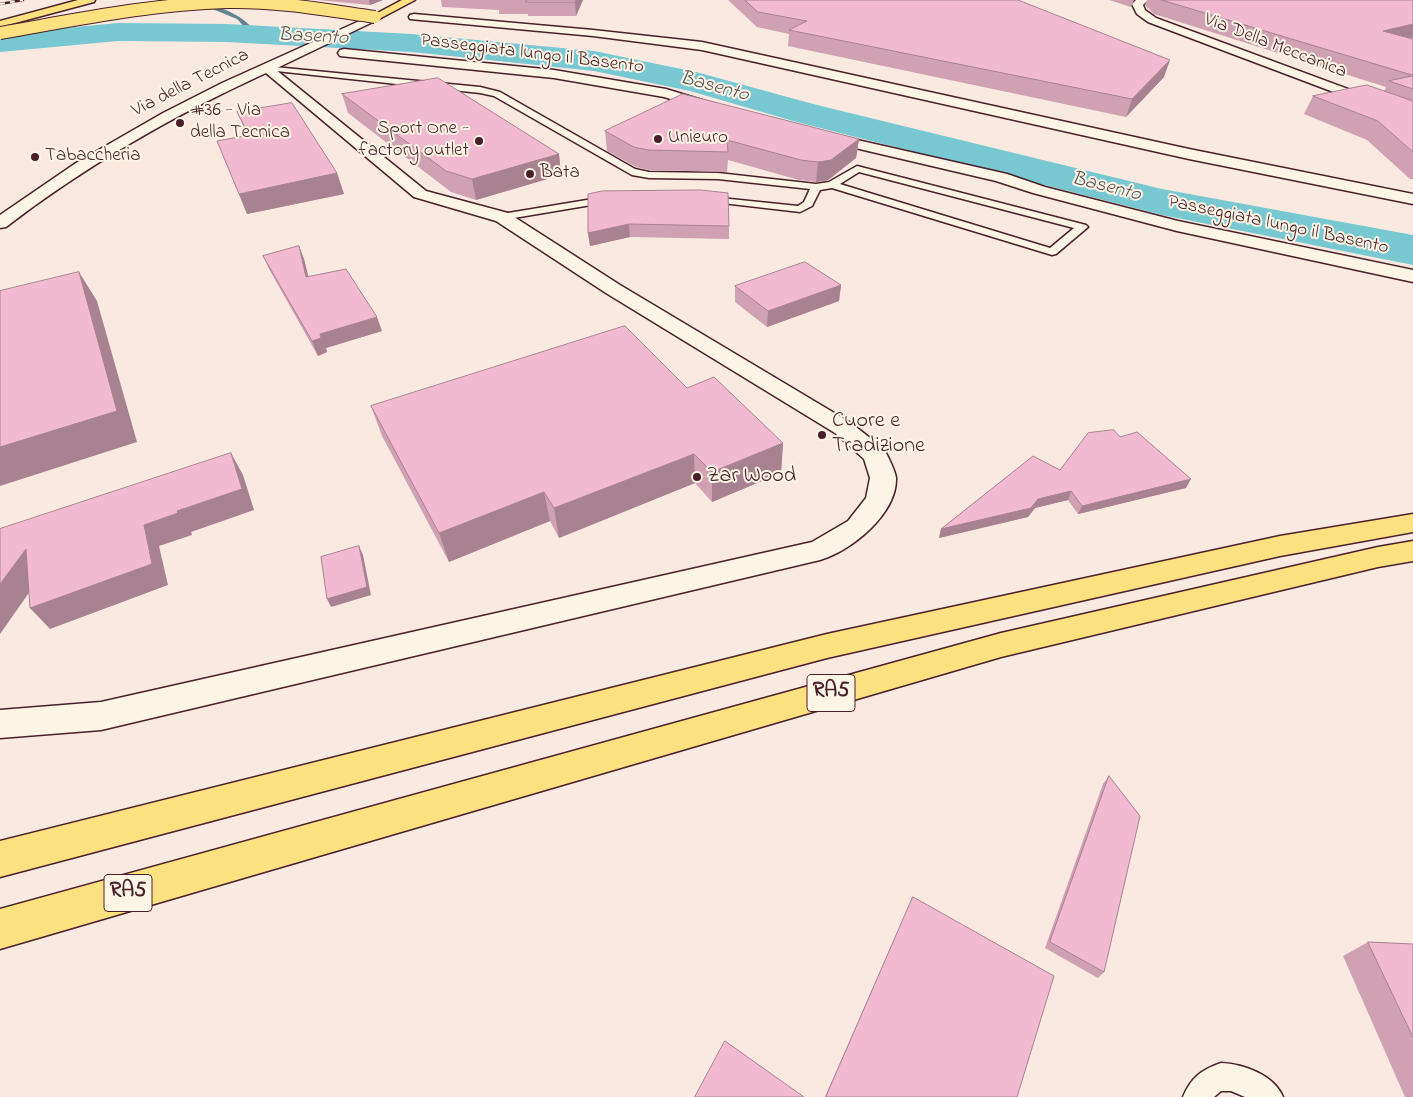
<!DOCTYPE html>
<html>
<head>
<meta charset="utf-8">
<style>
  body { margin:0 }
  canvas { display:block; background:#fae9e1 }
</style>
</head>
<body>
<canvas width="1413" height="1097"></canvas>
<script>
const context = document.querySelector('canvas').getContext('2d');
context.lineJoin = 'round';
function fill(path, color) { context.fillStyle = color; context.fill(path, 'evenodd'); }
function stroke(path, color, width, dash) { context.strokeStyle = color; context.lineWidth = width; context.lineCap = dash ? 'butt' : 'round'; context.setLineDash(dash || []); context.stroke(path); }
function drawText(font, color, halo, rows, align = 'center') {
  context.font = font + ' "Indie Flower",sans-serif'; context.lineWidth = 4; context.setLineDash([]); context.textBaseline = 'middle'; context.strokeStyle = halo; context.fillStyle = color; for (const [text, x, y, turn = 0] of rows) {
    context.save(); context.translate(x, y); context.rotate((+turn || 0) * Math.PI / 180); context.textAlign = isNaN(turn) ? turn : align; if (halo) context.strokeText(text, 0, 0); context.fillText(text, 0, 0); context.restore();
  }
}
fill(new Path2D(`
  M202,2C223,8 244,15 257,34L252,35L237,19L200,4Z`), '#66848f');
fill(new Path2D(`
  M118,23L227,24L412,34L594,51L696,72L817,105L1162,189L1413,235V265L1162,215L793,121L690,91L594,71L412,52L227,42L118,41L0,52V34Z`), '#78c8d2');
const lane = new Path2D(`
  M264,66L480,87L500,92L635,169L649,172L718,173L816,184L829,182L857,166L1086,225L1088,227L1056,254L1052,255L832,188L820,190L812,206L800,212L705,201L701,200L700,198L701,196L798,206L804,202L810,189L718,179L649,178L632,175L494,96L480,93L267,70L263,68ZM859,172L1074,228L1050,248L840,184Z
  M611,196L616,199L615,201L502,220L497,217L502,214Z
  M1221,1063C1244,1064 1274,1075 1283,1097H1245L1231,1091H1221L1214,1097H1183C1191,1078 1201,1070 1221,1063Z`);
const street = new Path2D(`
  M1136,0H1148L1143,5L1145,10L1156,18L1413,113V122L1148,22L1137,14L1132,4Z
  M375,14L379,15L380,17L379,19L275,69L426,191L508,213L620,285L851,423L884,449C888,457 895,470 896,478C897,514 851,551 820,560L101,730L0,738V710L101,702L812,542L848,521L866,498L870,478L864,459L835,433L606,293L496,221L414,197L266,73C174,115 87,165 6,227L0,228V215L76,163L163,113L222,83Z
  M414,14L593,30L702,42L1189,149L1413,194V204L1189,159L702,50L593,36L410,19L409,17L410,15Z
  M344,49L554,70L666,89L718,105L720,108L713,112L664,97L554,78L340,56L338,53L340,50Z
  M822,132L1007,174L1045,187L1178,221L1413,270V282L1177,231L1033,193L996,181L817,139L815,136L817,133Z`);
const primary = new Path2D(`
  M78,0H95L94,2L0,27V21Z
  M402,0H415L379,19H371L370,17Z`);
const highway = new Path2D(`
  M1413,514V532L1280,556L827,658L0,877V841L827,634L1280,536Z
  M1413,541V561L1378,567L1001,657L0,949V909L1001,633L1378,547Z`);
stroke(lane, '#4a1f2b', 3);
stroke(street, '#4a1f2b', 3);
stroke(primary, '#4a1f2b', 3);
stroke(highway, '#4a1f2b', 3);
fill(lane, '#fcf5e5');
fill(street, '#fcf5e5');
fill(primary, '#fbe180');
fill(highway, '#fbe180');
const rail = new Path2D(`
  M0,4L23,0`);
stroke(rail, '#4a1f2b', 2.5);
stroke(rail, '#fcf5e5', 2, [5]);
const primaryBridge = new Path2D(`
  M0,33C75,20 151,4 227,2C277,1 326,10 375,17`);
stroke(primaryBridge, '#4a1f2b', 14, []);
stroke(primaryBridge, '#fbe180', 12);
fill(new Path2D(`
  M317,0H383L370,5Z
  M441,0H583L576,16H528V14H499V10L442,7Z
  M728,0H1018L1164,77L1126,117L788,46L789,34L757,27Z
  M1109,0H1134L1131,7Z
  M1147,0H1413V38H1410L1413,39V179H1410L1367,140L1304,114L1313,96L1384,91L1386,87L1154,14L1145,5Z
  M342,94L559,154L561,175L476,200L451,192L348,113Z
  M237,112L337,173L344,194L247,214L217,141L247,135Z
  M605,131L859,139L856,158L828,180L816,182L799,180L728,160L727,172L649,170L636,167L607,151Z
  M588,194L729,226V239L630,237L590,246L588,233Z
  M299,246L304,259L308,277L382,331L326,348L327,352L318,356L269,269L263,256Z
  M841,285L839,301L767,327L735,302V286Z
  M687,388L783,443L781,473L712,502L695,483L559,538L550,521L449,562L382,436L371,406Z
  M1120,437L1186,488L1078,514L1068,500L1035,508L1028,517L939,538L941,529L1060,470Z
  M1109,776L1104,972L1098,978L1045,948L1103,784Z
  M913,897L1017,1097H825L905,915Z
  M1368,942L1413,944V1097H1405L1343,956Z`), '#d0a0b3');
fill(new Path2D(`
  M369,0H383L370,5Z
  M576,0H583L576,16L575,2Z
  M1413,24V37L1374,48L1383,31Z
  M1170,60L1164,77L1126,117L1132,99Z
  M859,139L856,158L828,180L816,182L818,162Z
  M559,154L561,175L476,200L472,179Z
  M337,173L344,194L247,214L239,194Z
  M629,224L630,237L590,246L588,233Z
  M299,246L304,259L312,291L306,277Z
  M79,272L97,301L137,442L0,486V447Z
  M841,285L839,301L767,327L768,311Z
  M377,317L382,331L326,348L327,352L318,356L312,341L320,334Z
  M783,443L781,473L712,502V472Z
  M231,453L243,475L254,510L191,532L192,535L159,546L168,585L50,629L30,608L144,525Z
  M694,454L695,483L559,538L554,508Z
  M1191,479L1186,488L1078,514L1082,506Z
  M1071,491L1068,500L1035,508L1028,517L939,538L941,529L1038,499Z
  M544,492L550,521L449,562L439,533Z
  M359,546L363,555L371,595L331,607L327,599Z
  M26,549L45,570L0,634V584Z`), '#a98292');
const building = new Path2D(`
  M527,0H576L575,2H526Z
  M745,0H1018L1170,60L1132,99L789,30L807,21L758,12Z
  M1162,0H1413V24L1383,31L1413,39V75Z
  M1413,76V89L1389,81Z
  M438,78L559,154L472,179L446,171L342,94Z
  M1367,85L1413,101V152L1378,121L1313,96Z
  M683,94L859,139L831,160L818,162L801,160L727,140L728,152L648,150L634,147L605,131Z
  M292,103L337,173L239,194L217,141L249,135L237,112Z
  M701,190L728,193L729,226L629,224L588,233V194L602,191Z
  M299,246L306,277L346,269L377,317L320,334L321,338L312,341L263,256Z
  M805,262L841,285L768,311L735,286Z
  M79,272L117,411L0,447V291Z
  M625,326L687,388L714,377L783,443L712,472L694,454L554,508L544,492L439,533L371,406Z
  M1114,430L1120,437L1137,432L1191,479L1082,506L1071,491L1038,499L1031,508L941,529L1033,456L1060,470L1088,433Z
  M231,453L242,489L177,511L178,513L144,525L152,564L30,608L26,549L0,584V529Z
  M359,546L367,587L327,599L321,557Z
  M1109,776L1140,816L1104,972L1050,942Z
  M913,897L1054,976L1017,1097H826Z
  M1368,942L1413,944V1037Z
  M725,1041L804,1097H695Z`);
fill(building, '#f2bad0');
stroke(building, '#a98292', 1);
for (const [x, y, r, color] of [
  [180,123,5,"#4a1f2b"],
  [658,139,5,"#4a1f2b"],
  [479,141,5,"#4a1f2b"],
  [35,157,5,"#4a1f2b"],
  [530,174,5,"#4a1f2b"],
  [822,435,5,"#4a1f2b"],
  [697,477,5,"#4a1f2b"]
]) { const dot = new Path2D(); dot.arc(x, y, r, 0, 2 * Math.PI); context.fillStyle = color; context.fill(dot); stroke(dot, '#fcf5e5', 2); }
drawText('19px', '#4a1f2b', '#fcf5e5', [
  ["Via Della Meccanica",1275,47,21],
  ["Passeggiata lungo il Basento",532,55,7],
  ["Via della Tecnica",191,84,-27],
  ["Passeggiata lungo il Basento",1278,226,12]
]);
drawText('19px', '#4a1f2b', '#fcf5e5', [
  ["#36 - Via",190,112],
  ["della Tecnica",190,134],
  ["Sport One -",469,130,"right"],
  ["factory outlet",469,152,"right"],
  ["Unieuro",668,139],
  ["Tabaccheria",45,157],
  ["Bata",540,174]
], 'left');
drawText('italic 20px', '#58525d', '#fcf5e5', [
  ["Basento",313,38,3],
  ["Basento",714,88,15],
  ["Basento",1106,188,14]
]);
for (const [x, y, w] of [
  [831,693,48],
  [128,893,48]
]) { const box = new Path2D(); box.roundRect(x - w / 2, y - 18.5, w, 37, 4); context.fillStyle = '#fcf5e5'; context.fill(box); stroke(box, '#4a1f2b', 1); }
drawText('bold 21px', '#4a1f2b', null, [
  ["RA5",831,693],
  ["RA5",128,893]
]);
drawText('22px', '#4a1f2b', '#fcf5e5', [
  ["Cuore e",832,422],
  ["Tradizione",832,447],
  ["Zar Wood",707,477]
], 'left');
</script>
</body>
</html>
